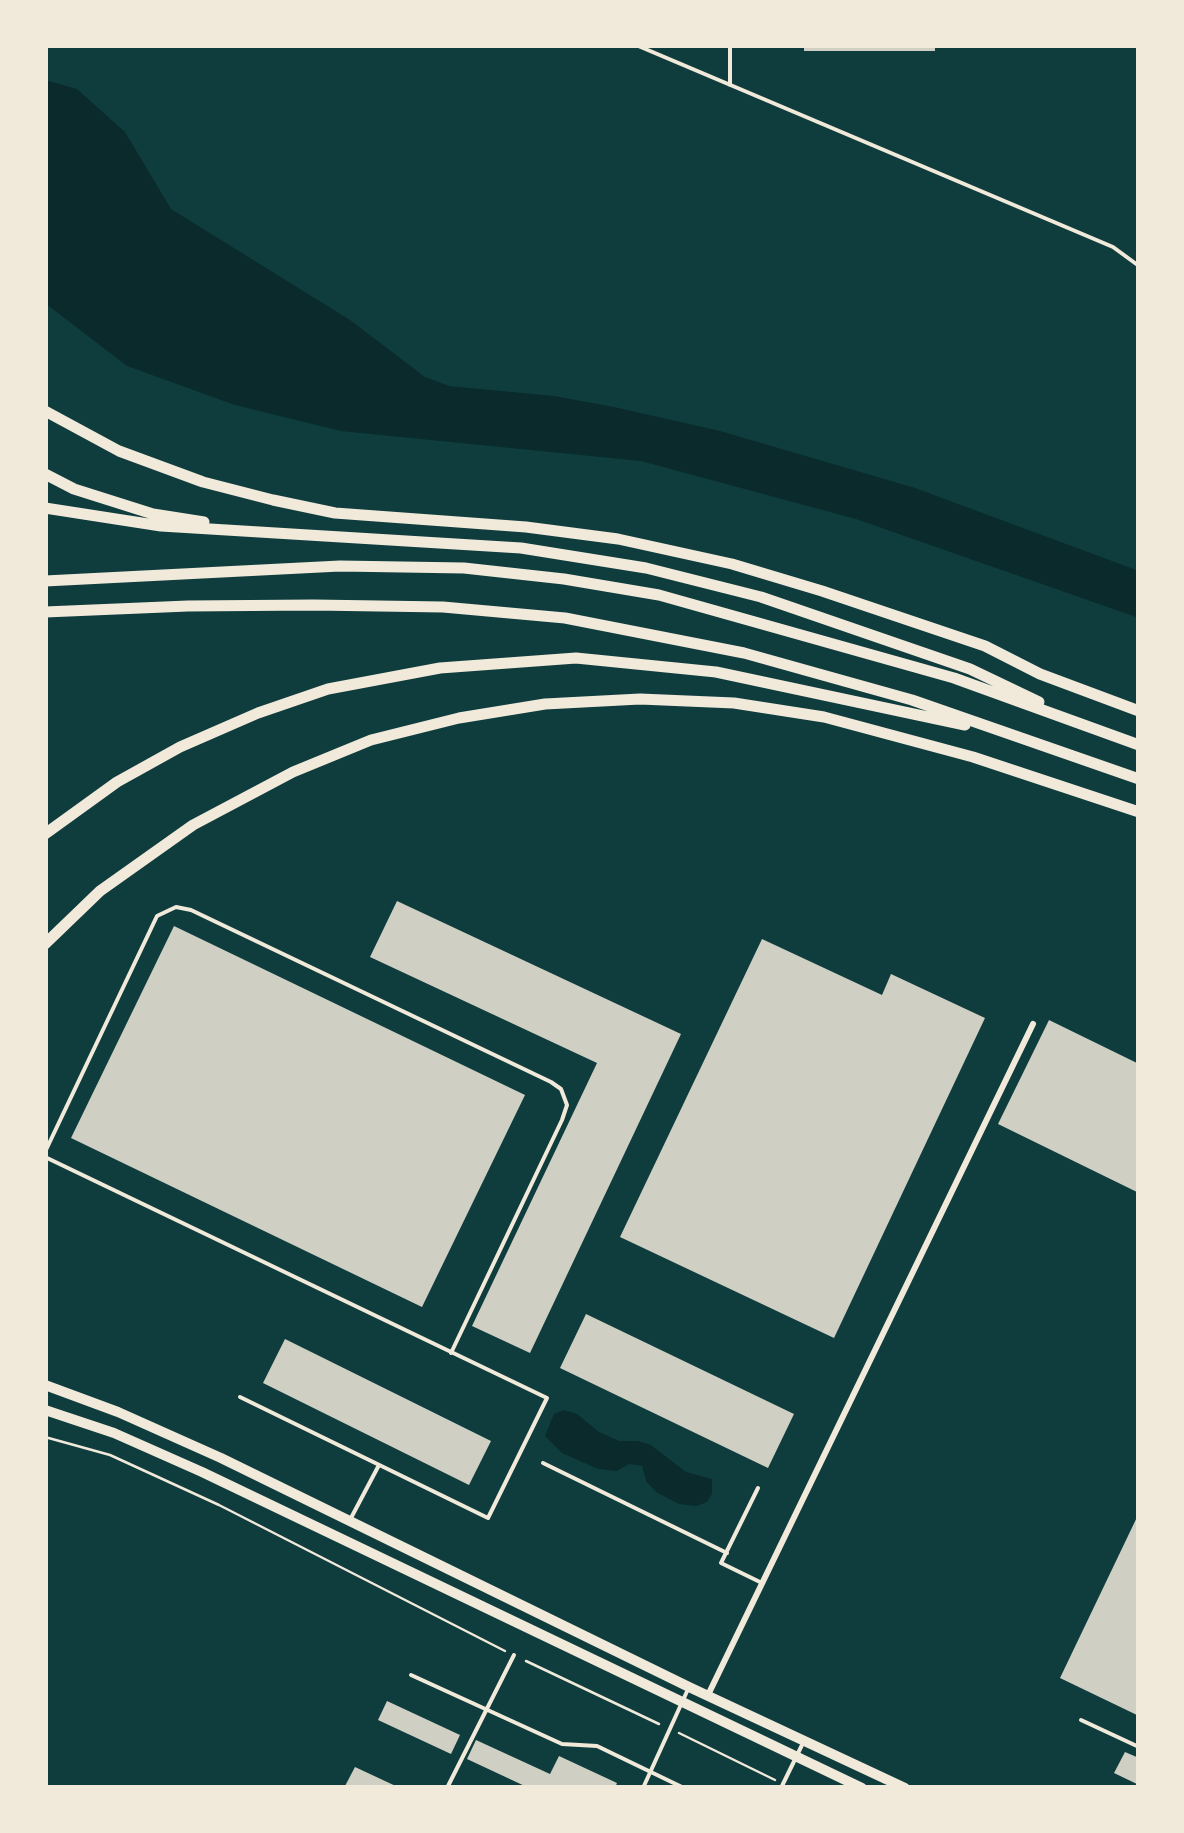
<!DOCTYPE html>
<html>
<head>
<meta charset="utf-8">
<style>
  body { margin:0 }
  #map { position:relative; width:1184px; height:1833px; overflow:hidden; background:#0f3d3e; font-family:"Asap Condensed",sans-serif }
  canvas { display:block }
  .frame { position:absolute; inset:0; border:48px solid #f1e9da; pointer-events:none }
</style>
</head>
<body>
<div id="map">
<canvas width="1184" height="1833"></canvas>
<div class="frame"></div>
</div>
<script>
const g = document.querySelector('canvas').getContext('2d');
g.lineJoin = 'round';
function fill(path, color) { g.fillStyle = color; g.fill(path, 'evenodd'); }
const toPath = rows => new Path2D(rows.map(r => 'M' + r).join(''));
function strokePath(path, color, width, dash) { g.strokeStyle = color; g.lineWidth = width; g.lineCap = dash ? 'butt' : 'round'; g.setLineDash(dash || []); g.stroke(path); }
fill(toPath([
  [45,80,77,89,125,132,171,209,350,320,425,377,449,386,554,396,614,407,720,431,915,488,1139,571,1139,618,856,519,641,461,341,431,235,405,127,366,45,303],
  [564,1410,577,1414,599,1432,619,1441,638,1441,651,1445,686,1472,712,1479,712,1494,707,1502,697,1506,679,1504,656,1492,646,1481,642,1466,629,1464,617,1471,598,1469,562,1453,545,1436,554,1414]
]), '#0a2a2b');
fill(toPath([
  [804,45,935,45,935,51,804,51],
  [397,901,681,1034,530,1353,472,1326,597,1063,370,957],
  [174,926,525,1095,422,1307,71,1138],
  [762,939,882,995,891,974,985,1018,834,1338,620,1237],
  [1049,1020,1139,1064,1139,1193,998,1124],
  [586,1314,794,1414,768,1468,560,1368],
  [285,1339,491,1441,469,1485,263,1383],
  [1139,1513,1139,1716,1060,1678],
  [387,1701,460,1735,451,1754,378,1720],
  [476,1740,550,1774,559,1756,617,1783,615,1788,529,1788,467,1759],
  [1125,1752,1139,1758,1139,1785,1114,1773],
  [355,1767,400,1788,345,1786]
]), '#cfcfc3');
strokePath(toPath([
  [45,1437,110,1455,219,1505,505,1651],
  [526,1661,659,1724],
  [679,1733,775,1780]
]), '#f1e9da', 2.5);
strokePath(toPath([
  [636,45,1113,247,1139,266],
  [730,45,730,85],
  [45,1152,157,916,176,907,191,910,551,1082,561,1089,567,1105,562,1120,451,1353],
  [45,1157,547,1398,488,1518,240,1397],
  [543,1463,727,1553],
  [758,1488,721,1563,762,1583],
  [351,1518,379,1465],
  [411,1675,562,1744,597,1746,684,1788],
  [1081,1720,1139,1747],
  [447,1788,514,1655],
  [643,1788,689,1687],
  [781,1788,802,1745]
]), '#f1e9da', 4);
strokePath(toPath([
  [708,1695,1033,1024]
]), '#f1e9da', 6);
strokePath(toPath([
  [45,1385,118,1412,221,1458,689,1687,905,1788],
  [45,1410,114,1433,202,1472,862,1788]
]), '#f1e9da', 10);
strokePath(toPath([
  [45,411,119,451,203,482,273,500,335,513,526,527,618,539,732,564,822,591,985,646,1040,674,1139,711],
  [45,944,100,891,193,825,293,772,371,740,459,718,545,704,640,699,734,703,824,717,973,757,1139,812]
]), '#f1e9da', 11);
strokePath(toPath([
  [45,474,74,489,153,514,204,522],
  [45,508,161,526,521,548,646,568,761,597,970,669,1039,702],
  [45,581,340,566,464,568,564,579,659,595,954,678,1139,745],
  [45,612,188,606,314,605,443,607,565,618,744,653,912,700,1139,779],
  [45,834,117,782,180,747,258,713,328,689,440,668,576,658,716,672,965,725]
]), '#f1e9da', 11);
</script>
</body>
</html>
